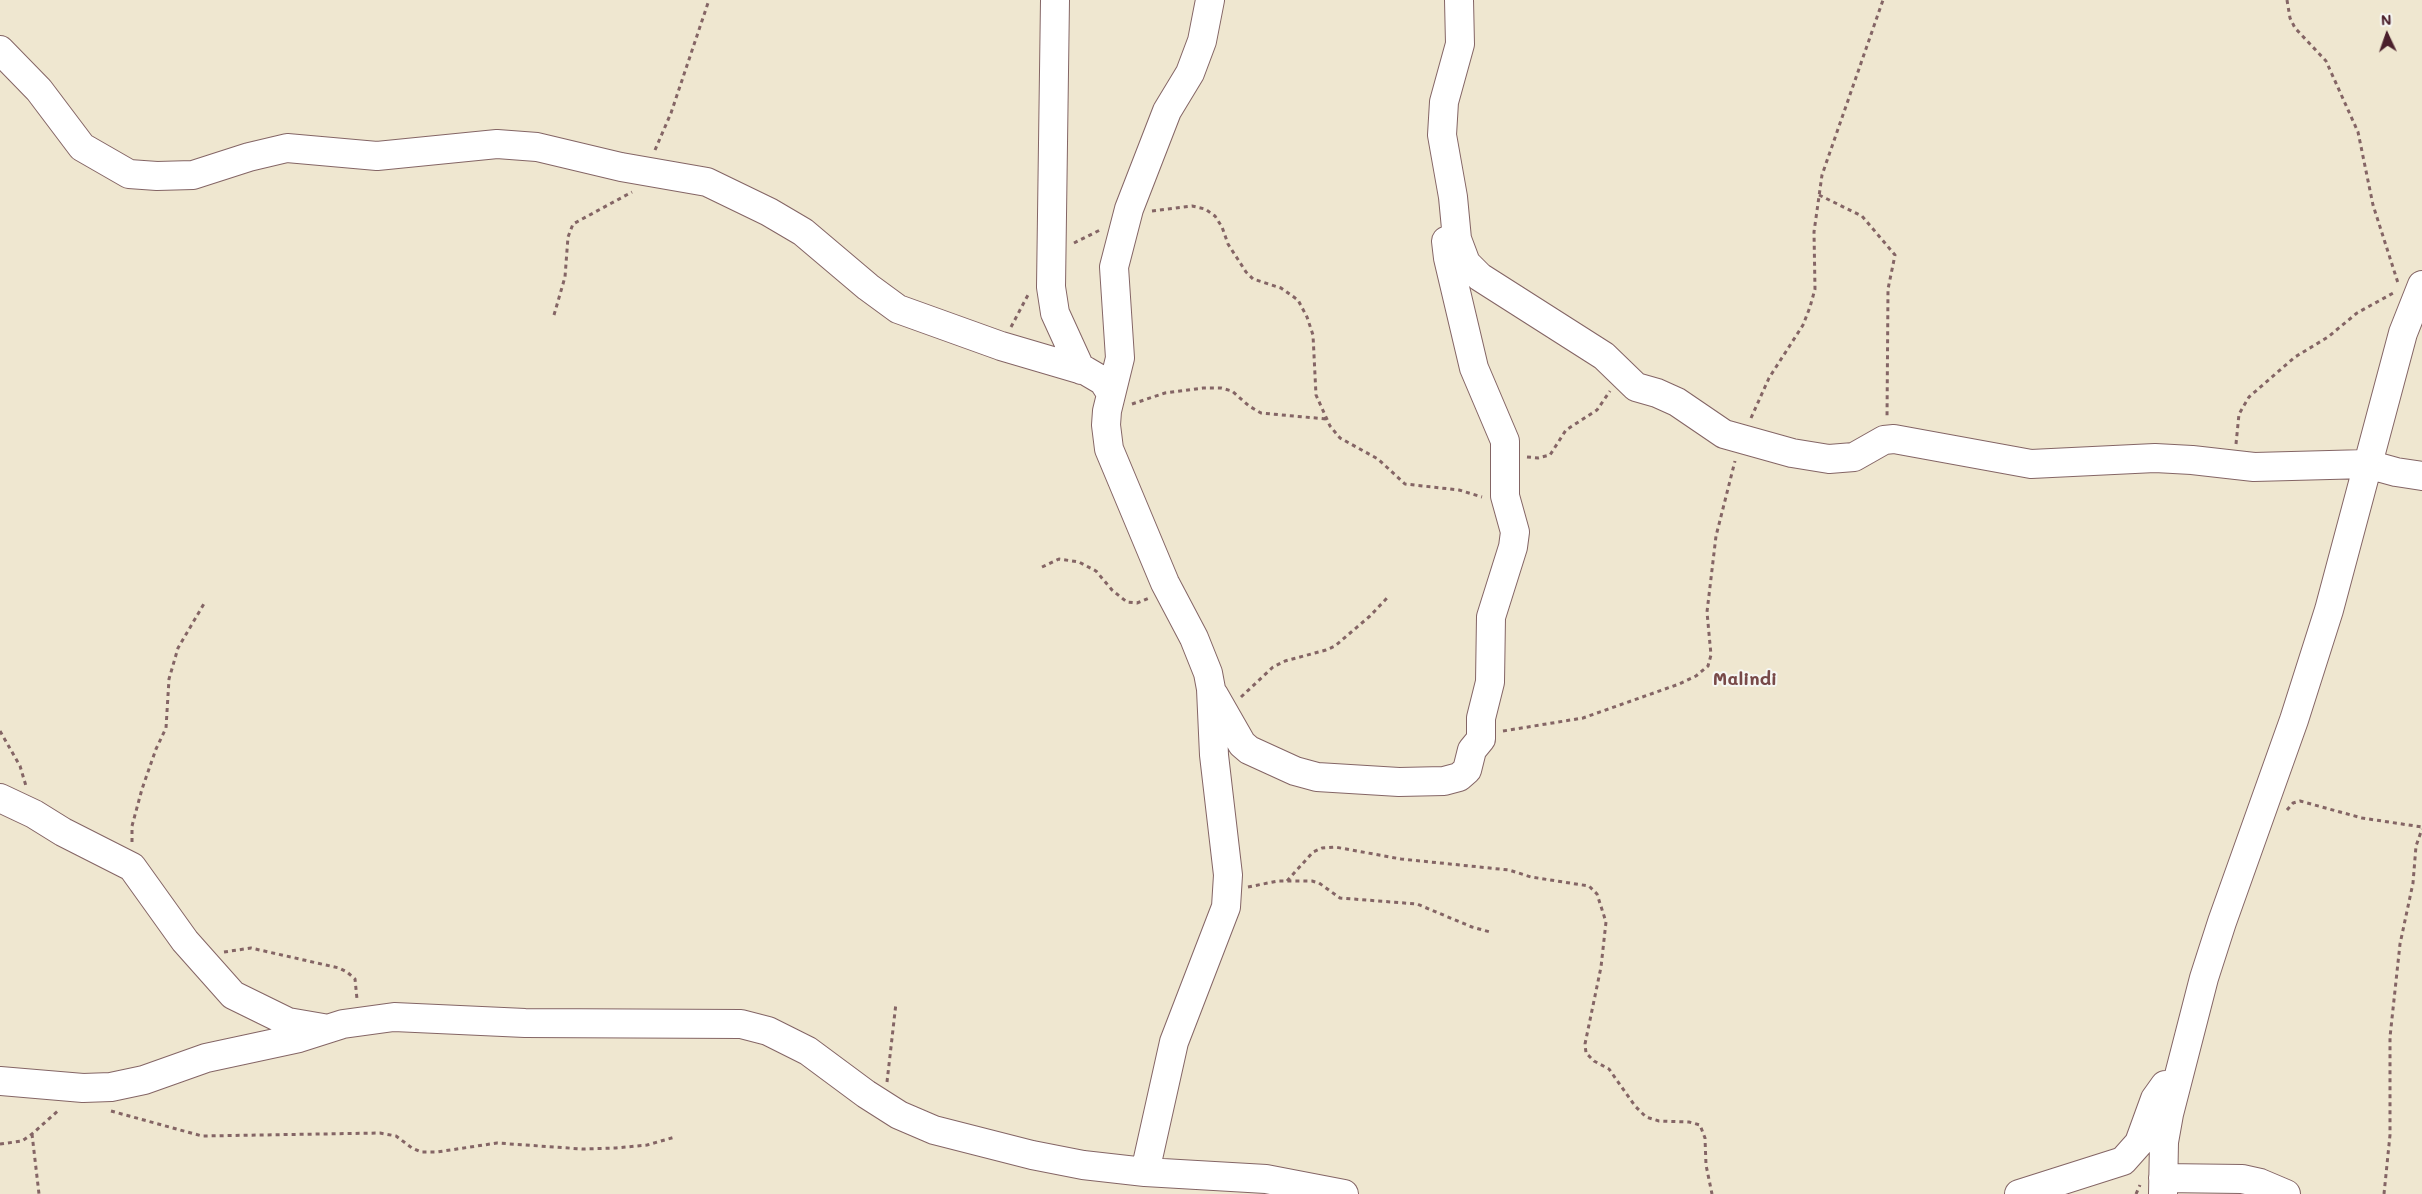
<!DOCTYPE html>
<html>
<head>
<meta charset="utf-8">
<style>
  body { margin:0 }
  #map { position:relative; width:2422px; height:1194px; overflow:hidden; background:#efe7d0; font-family:Mali,sans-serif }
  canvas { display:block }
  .north { position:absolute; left:2362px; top:10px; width:50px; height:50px; -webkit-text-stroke:4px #f6f6f2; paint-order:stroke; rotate:357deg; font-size:14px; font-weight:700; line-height:20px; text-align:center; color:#4a1f2b }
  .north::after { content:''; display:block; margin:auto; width:18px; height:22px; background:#4a1f2b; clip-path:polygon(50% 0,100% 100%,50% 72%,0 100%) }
</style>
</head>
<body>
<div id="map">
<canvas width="2422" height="1194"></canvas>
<div class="north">N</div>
</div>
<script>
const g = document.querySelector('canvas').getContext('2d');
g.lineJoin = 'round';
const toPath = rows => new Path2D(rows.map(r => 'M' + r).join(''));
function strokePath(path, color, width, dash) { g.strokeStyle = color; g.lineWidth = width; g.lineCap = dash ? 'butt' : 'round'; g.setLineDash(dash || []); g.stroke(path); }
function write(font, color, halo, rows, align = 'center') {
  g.font = font + ' Mali,sans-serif'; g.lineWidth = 4; g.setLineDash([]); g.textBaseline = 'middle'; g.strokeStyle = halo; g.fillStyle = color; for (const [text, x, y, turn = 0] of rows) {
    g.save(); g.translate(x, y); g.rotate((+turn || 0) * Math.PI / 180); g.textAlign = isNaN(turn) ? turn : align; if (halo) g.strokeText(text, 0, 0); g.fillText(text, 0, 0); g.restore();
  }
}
const minor = toPath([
  [1055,0,1051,287,1055,313,1081,370],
  [1459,0,1460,44,1444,102,1442,135,1453,197,1457,239,1466,263,1480,277,1604,356,1636,387,1657,393,1677,402,1724,434,1792,453,1829,459,1854,457,1884,440,1894,439,2031,464,2155,458,2192,460,2254,467,2367,464,2396,472,2422,476],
  [0,50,39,90,82,147,129,174,157,176,193,175,249,157,287,148,377,156,497,144,537,147,621,167,707,182,769,212,803,232,868,287,898,309,1001,346,1086,371,1103,381,1110,392],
  [1214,695,1242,744,1249,750,1295,771,1317,777,1399,782,1444,781,1459,777,1467,770,1472,750,1481,739,1481,718,1490,682,1491,617,1513,547,1515,532,1505,496,1505,441,1474,368,1448,258,1446,241],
  [0,798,34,814,63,832,132,867,185,941,233,995,288,1022,323,1028],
  [0,1081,83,1088,111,1087,144,1080,206,1058,299,1038,343,1024,394,1017,525,1023,741,1024,768,1031,808,1051,866,1094,899,1115,934,1130,1032,1155,1083,1165,1145,1172,1266,1179,1344,1194],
  [1145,1172,1174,1042,1226,907,1228,875,1214,755,1211,689,1208,673,1194,638,1165,583,1109,449,1106,425,1107,411,1120,358,1114,267,1129,209,1167,111,1190,73,1202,41,1210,0],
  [2163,1178,2242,1179,2260,1183,2286,1194],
  [2019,1194,2123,1161,2139,1143,2155,1099,2165,1085],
  [2163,1194,2164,1142,2169,1114,2204,978,2222,922,2294,720,2329,610,2403,333,2422,285]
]);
strokePath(minor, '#846565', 30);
strokePath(toPath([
  [2287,0,2290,18,2295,28,2326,61,2358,132,2373,205,2398,283],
  [655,150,671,113,709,0],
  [1819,195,1862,216,1895,255,1888,289,1887,419],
  [1152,211,1192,206,1205,209,1215,216,1222,227,1228,244,1246,272,1253,279,1281,288,1298,300,1307,317,1313,335,1316,395,1330,426,1340,438,1378,459,1405,484,1459,490,1482,497],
  [1074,243,1102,229],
  [554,315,565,277,568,237,573,224,632,192],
  [1011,327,1029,293],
  [1132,404,1165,393,1203,388,1221,388,1232,391,1249,406,1261,413,1326,419],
  [1751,418,1769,378,1803,325,1810,307,1815,289,1814,232,1822,175,1883,0],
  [2236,444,2239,414,2249,397,2295,357,2328,337,2357,313,2395,292],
  [1527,457,1538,458,1550,455,1566,430,1597,410,1610,391],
  [1042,567,1059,559,1079,562,1096,571,1112,590,1127,602,1137,603,1149,598],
  [1241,697,1273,667,1285,661,1326,650,1335,646,1370,616,1388,597],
  [0,731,20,766,26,786],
  [1503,731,1583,718,1679,684,1696,676,1708,666,1711,655,1707,612,1716,536,1735,461],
  [2287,810,2293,803,2300,801,2362,818,2422,827],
  [132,842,132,826,142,789,156,749,166,728,169,679,178,648,205,602],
  [1287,881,1313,852,1322,848,1335,847,1401,859,1509,870,1531,877,1589,886,1597,894,1606,922,1601,967,1585,1044,1586,1053,1594,1061,1609,1069,1635,1106,1646,1117,1659,1121,1689,1122,1700,1125,1705,1138,1706,1165,1712,1194],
  [1248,887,1278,881,1312,881,1319,883,1340,898,1417,904,1472,927,1490,932],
  [224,952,251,948,339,968,347,972,355,979,357,999],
  [887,1082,896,1003],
  [111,1111,202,1136,380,1133,396,1136,412,1148,421,1152,437,1152,497,1143,582,1149,616,1148,647,1145,675,1137],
  [32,1134,39,1194],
  [0,1144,22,1141,32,1134,60,1109],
  [2136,1194,2140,1185],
  [2384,1194,2390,1135,2390,1037,2400,944,2413,883,2416,846,2422,829]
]), '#846565', 3, [4, 4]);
strokePath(minor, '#fff', 28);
write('bold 18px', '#774948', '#f6f6f2', [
  ["Malindi",1745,679]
]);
</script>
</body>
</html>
